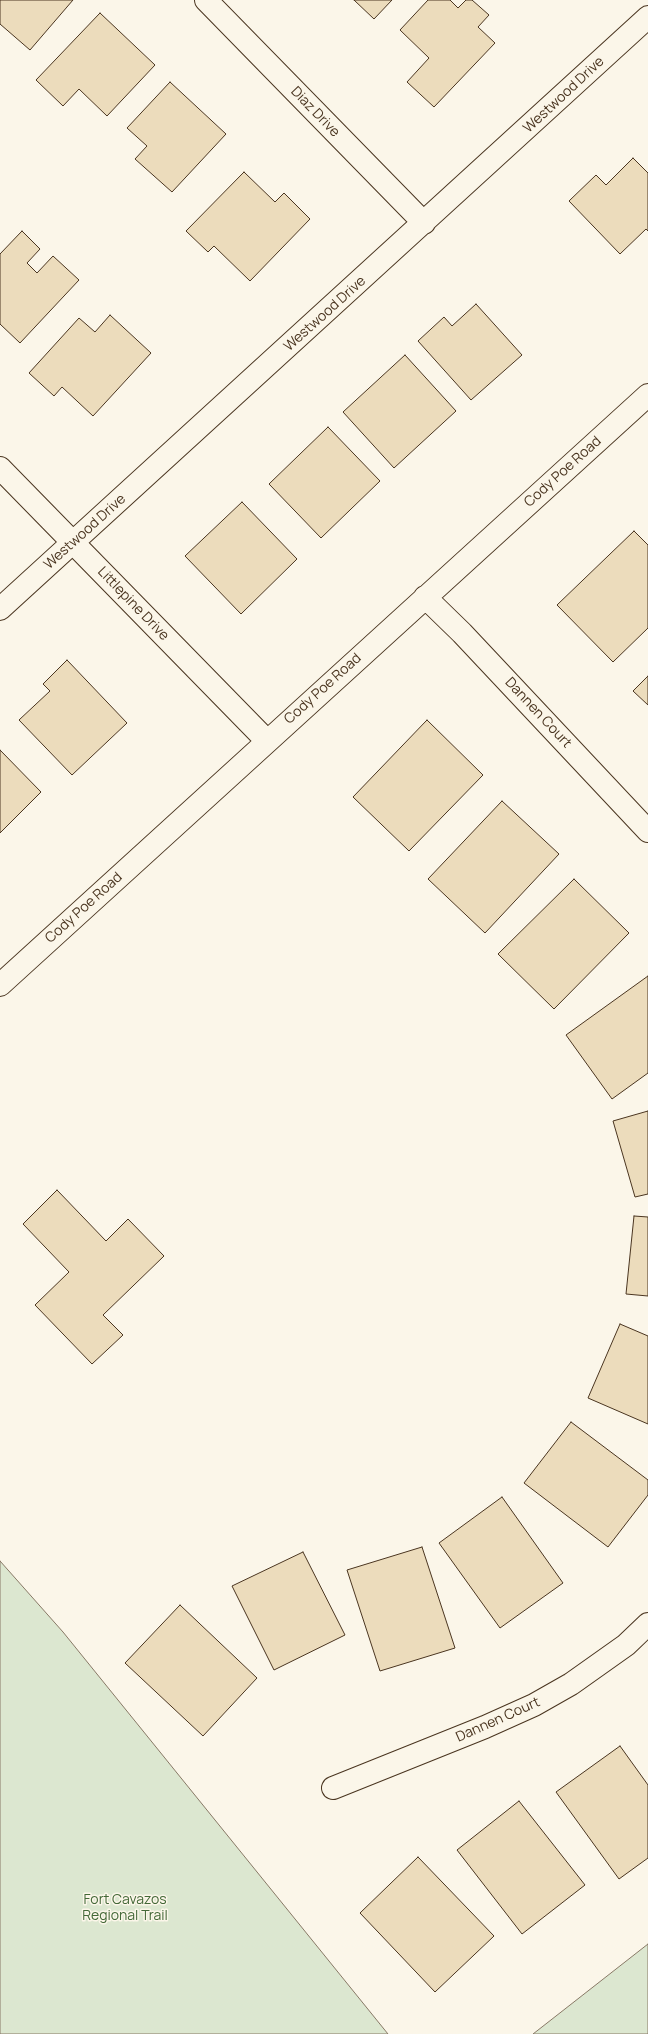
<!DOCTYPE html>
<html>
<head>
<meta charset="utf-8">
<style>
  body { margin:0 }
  canvas { display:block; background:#fbf6e9 }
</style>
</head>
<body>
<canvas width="648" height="2034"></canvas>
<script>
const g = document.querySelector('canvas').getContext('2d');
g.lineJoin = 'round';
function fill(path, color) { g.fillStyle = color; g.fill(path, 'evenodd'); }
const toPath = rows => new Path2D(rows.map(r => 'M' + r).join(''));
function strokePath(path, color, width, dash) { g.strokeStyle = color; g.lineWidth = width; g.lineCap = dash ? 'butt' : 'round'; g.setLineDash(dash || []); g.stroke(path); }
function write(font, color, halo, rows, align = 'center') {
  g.font = font + ' Manrope,sans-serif'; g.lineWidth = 3; g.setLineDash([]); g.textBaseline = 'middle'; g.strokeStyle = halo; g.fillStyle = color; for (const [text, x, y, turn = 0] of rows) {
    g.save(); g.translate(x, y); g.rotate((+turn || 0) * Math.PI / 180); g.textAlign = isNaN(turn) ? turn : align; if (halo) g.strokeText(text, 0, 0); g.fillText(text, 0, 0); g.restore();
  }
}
const green = toPath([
  [0,1561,63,1632,388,2034,0,2034,0,1561],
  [648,1944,648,2034,533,2034,648,1944]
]);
fill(green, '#dce7d0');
strokePath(green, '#887966', 1);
const building = toPath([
  [0,0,73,0,30,50,0,24,0,0],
  [354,0,392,0,374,19,354,0],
  [428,0,450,0,458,8,466,0,472,0,489,15,478,27,495,43,434,107,407,82,429,58,400,30,428,0],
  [100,13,155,65,107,116,79,89,63,106,36,80,100,13],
  [170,82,226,134,172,192,135,159,147,146,127,128,170,82],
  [633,158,648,173,648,231,646,229,620,254,569,201,596,175,606,185,633,158],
  [244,172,275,202,284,193,310,219,250,281,214,246,208,252,186,231,244,172],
  [22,231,40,249,27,263,37,273,53,256,79,280,20,343,0,324,0,254,22,231],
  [476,304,522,355,471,400,418,341,444,317,452,326,476,304],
  [110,315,151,353,93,416,62,387,54,396,29,373,79,318,95,332,110,315],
  [405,355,456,411,394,468,343,412,405,355],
  [328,427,380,481,321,538,269,484,328,427],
  [242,502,297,559,241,614,185,556,242,502],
  [634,531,648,545,648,628,613,662,557,605,634,531],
  [67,660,127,723,72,775,19,720,50,691,43,684,67,660],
  [648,676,648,705,633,691,648,676],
  [427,720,483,775,409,851,353,797,427,720],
  [0,750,41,792,0,833,0,750],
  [502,801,559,854,485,933,428,879,502,801],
  [574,879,629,933,554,1009,498,954,574,879],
  [648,976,648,1073,612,1099,566,1035,648,976],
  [648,1111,648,1194,635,1197,613,1121,648,1111],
  [57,1190,106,1241,128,1219,164,1256,103,1315,123,1335,92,1364,35,1305,69,1272,23,1224,57,1190],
  [634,1216,648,1217,648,1296,626,1294,634,1216],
  [620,1324,648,1336,648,1424,588,1398,620,1324],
  [571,1422,648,1480,648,1495,608,1547,524,1483,571,1422],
  [502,1497,563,1583,500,1628,439,1543,502,1497],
  [422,1547,455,1648,380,1671,347,1570,422,1547],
  [303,1552,345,1635,274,1670,232,1586,303,1552],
  [180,1605,257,1678,203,1736,125,1663,180,1605],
  [620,1746,648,1785,648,1858,619,1879,556,1792,620,1746],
  [519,1801,585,1885,522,1934,457,1850,519,1801],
  [418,1857,494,1936,435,1992,360,1913,418,1857]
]);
fill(building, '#ecdcbc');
strokePath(building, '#4a3520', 1);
const street = toPath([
  [206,0,424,223],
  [0,468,267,741],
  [425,597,462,633,648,831],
  [0,609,648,17],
  [0,985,648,395],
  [333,1788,485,1727,534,1705,571,1684,626,1645,648,1624]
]);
strokePath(street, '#4a3520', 24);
strokePath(street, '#fbf6e9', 22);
write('14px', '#4a3520', '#fbf6e9', [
  ["Westwood Drive",564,95,-43],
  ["Diaz Drive",315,112,46],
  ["Westwood Drive",325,314,-42],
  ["Cody Poe Road",563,472,-42],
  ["Westwood Drive",85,532,-42],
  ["Littlepine Drive",133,604,46],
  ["Cody Poe Road",323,689,-42],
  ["Dannen Court",538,713,47],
  ["Cody Poe Road",84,908,-42],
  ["Dannen Court",498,1720,-24]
]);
write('14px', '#436837', '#fbf6e9', [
  ["Fort Cavazos",125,1900],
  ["Regional Trail",125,1916]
]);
</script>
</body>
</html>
